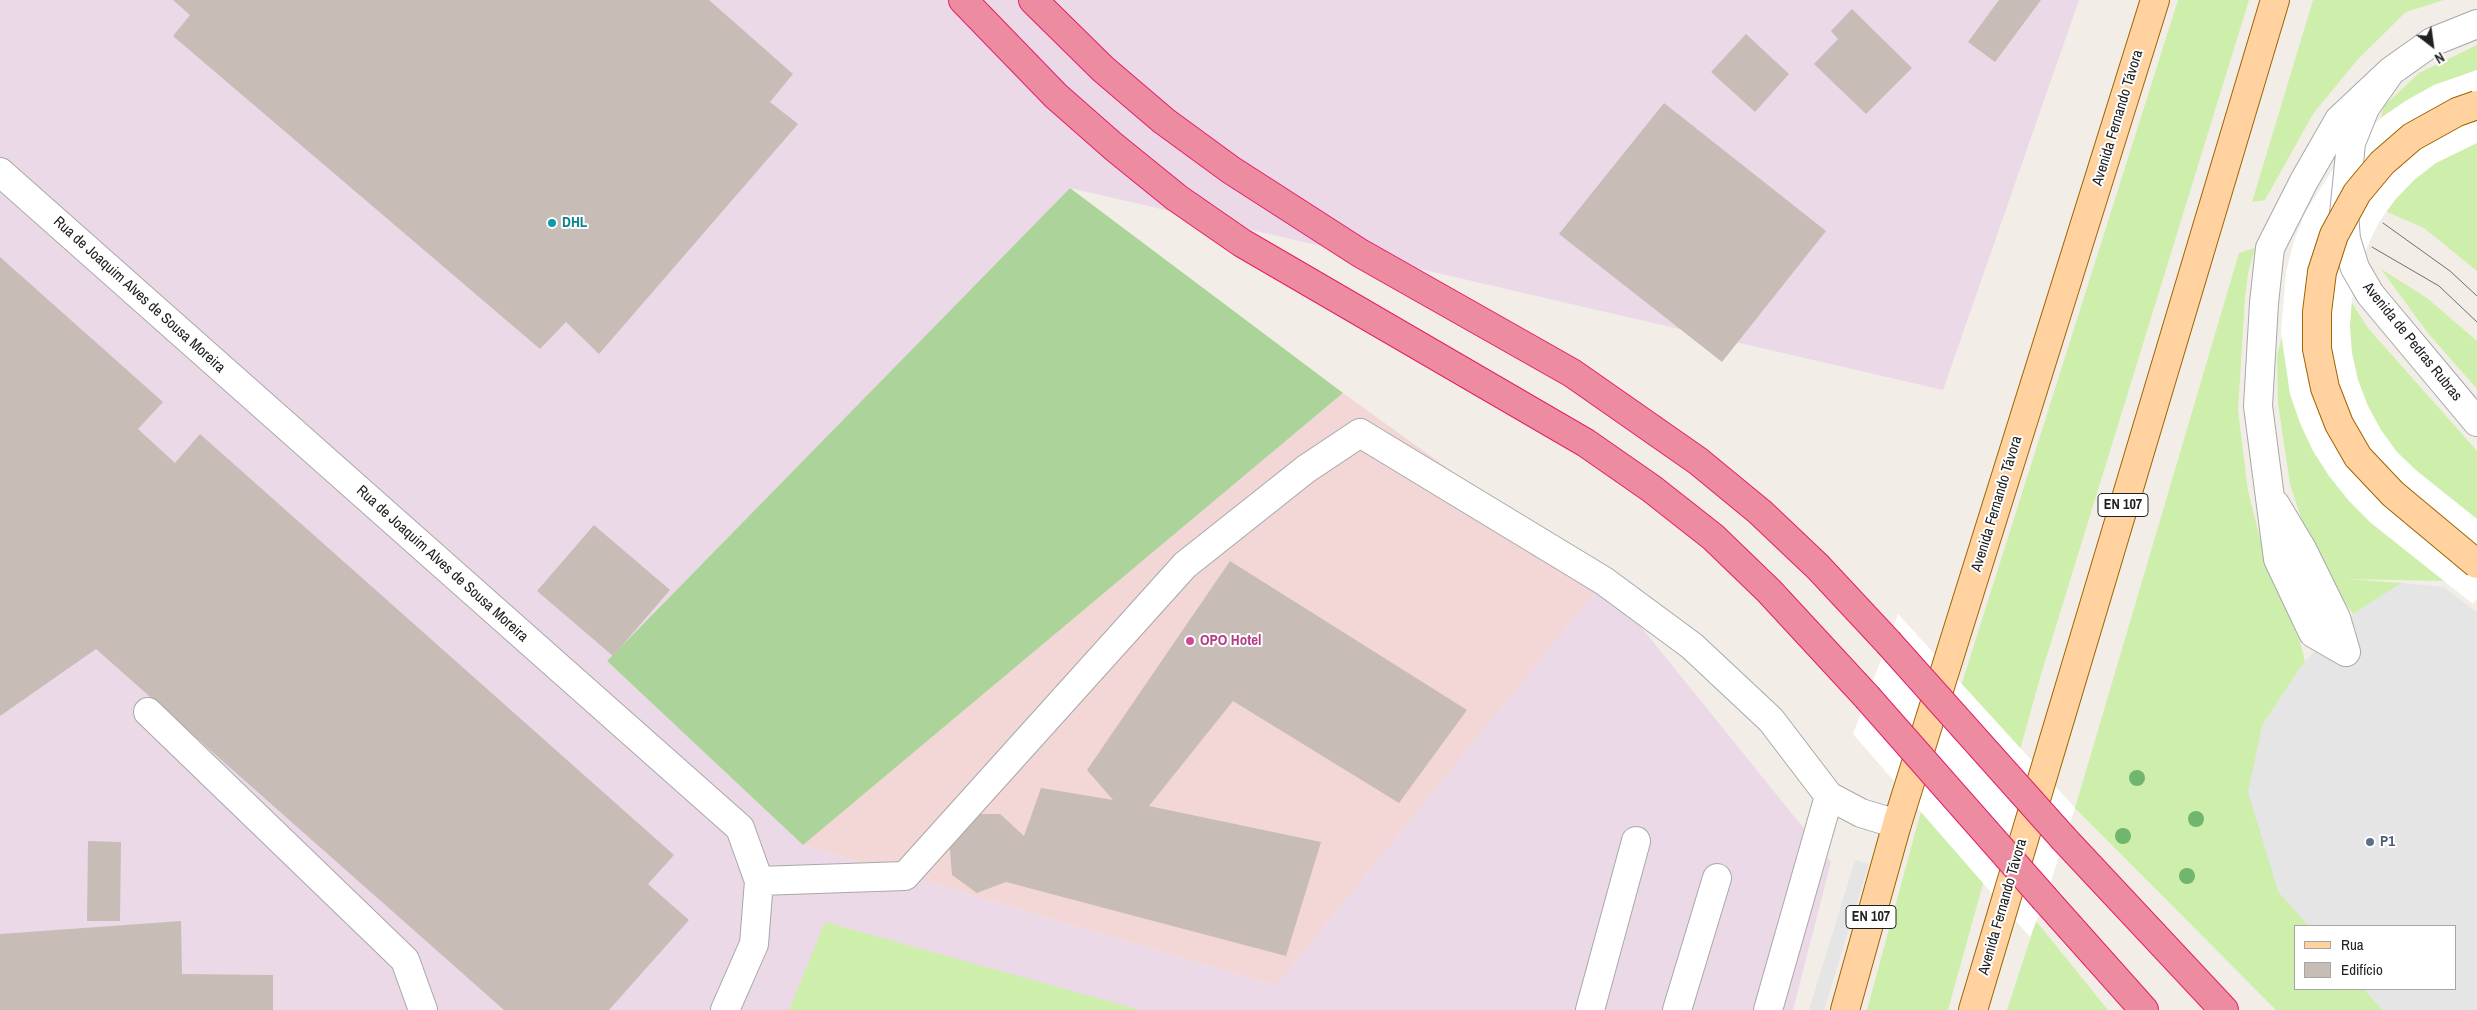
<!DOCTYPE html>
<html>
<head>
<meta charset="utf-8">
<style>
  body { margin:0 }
  #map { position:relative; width:2477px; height:1010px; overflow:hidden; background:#f2eee7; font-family:"Archivo Narrow",sans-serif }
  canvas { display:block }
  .legend { position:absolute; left:2294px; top:925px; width:162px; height:65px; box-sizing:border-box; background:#fff; border:1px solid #a6a6a6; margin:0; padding:6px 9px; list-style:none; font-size:15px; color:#212121 }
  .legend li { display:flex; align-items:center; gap:10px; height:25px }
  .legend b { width:25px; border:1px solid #a6a6a6 }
  .north { position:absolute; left:2407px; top:20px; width:50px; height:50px; -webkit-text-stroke:4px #fff; paint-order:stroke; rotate:150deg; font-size:14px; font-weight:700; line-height:20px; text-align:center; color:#212121 }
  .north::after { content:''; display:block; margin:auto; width:18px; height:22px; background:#212121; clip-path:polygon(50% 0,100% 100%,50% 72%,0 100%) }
</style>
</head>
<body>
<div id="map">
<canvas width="2477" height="1010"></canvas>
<ul class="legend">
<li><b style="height:6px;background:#ffd29f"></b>Rua</li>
<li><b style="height:14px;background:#c7bdb6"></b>Edifício</li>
</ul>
<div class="north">N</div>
</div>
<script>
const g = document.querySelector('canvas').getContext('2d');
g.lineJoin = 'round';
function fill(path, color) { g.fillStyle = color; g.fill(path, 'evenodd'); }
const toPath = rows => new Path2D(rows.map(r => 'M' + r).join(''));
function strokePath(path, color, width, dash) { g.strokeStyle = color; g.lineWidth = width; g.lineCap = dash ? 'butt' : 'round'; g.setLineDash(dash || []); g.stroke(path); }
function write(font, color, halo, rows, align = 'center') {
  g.font = font + ' "Archivo Narrow",sans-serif'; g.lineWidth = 4; g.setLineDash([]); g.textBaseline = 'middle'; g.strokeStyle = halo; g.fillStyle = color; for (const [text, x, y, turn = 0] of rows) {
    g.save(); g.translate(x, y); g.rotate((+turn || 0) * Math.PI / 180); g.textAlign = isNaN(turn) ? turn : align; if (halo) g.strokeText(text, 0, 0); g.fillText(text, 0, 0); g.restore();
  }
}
fill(toPath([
  [1343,393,1604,581,1276,986,803,845]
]), '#f3d6d6');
fill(toPath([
  [0,0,2079,0,1943,390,1070,188,607,661,803,845,1276,986,1604,581,1831,862,1793,1010,0,1010]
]), '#ebd9e8');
fill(toPath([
  [2178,0,2249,0,2040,678,1948,1010,1867,1010,1918,822],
  [2313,0,2444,0,2406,12,2358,59,2313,114,2265,200,2252,202],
  [2477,45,2477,271,2424,228,2373,206,2368,161,2384,106,2419,73],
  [2316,211,2341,286,2368,328,2477,451,2477,590,2447,581,2346,579,2402,583,2353,614,2329,579,2302,521,2290,484,2278,403,2277,355],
  [2255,248,2248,273,2245,298,2238,410,2248,491,2267,566,2300,642,2305,661,2262,726,2278,891,2309,926,2296,926,2296,989,2364,989,2383,1010,2276,1010,2075,808,2239,253],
  [2381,269,2427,298,2477,341,2477,389,2427,332],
  [2036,921,2108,1010,2007,1010],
  [825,922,1140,1010,789,1010]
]), '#ceeeab');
fill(toPath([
  [1070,188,1343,393,803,845,607,661]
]), '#acd399');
fill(toPath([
  [2402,583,2444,587,2477,613,2477,1010,2383,1010,2364,989,2456,989,2456,926,2309,926,2278,891,2248,792,2262,726,2305,661,2353,614],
  [1855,860,1869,864,1824,1010,1809,1010]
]), '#e5e5e5');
fill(toPath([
  [2477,70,2477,143,2436,163,2414,180,2395,200,2379,222,2367,247,2357,272,2352,299,2350,326,2352,353,2358,380,2368,406,2381,430,2397,452,2417,471,2477,519,2477,599,2473,604,2371,523,2349,501,2329,476,2313,451,2300,423,2290,394,2281,333,2286,272,2294,241,2305,213,2338,161,2382,117,2407,100,2434,85],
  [1898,614,2075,808,2045,899,2030,937,1853,734]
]), '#fff');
fill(toPath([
  [173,0,709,0,793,74,770,102,798,124,599,354,566,322,540,349,173,36,190,15],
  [1999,0,2041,0,1995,62,1968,42],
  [1852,9,1912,68,1866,114,1814,64,1838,39,1831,31],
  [1746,34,1789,74,1755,112,1711,72],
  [1664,103,1826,231,1722,362,1559,234],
  [0,257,163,402,138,429,175,463,200,434,674,855,648,884,689,920,609,1010,504,1010,96,649,0,716],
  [594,525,670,590,613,656,537,591],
  [1230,561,1467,710,1399,803,1233,701,1149,806,1321,842,1286,956,1006,882,977,893,952,875,949,838,970,814,1000,814,1024,836,1041,788,1113,800,1087,770],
  [88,841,121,842,120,921,87,921],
  [181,921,182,974,273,975,273,1010,0,1010,0,934]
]), '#c7bdb6');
const minor = toPath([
  [2477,24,2432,42,2391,71,2365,108,2351,143,2344,214,2346,239,2355,268,2370,294,2477,422],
  [0,172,740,828,759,881,754,944,725,1010],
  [2275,504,2302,549,2336,618,2346,652],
  [2346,652,2313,633,2278,559,2258,406,2264,303,2270,248,2304,181,2339,120,2391,71],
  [148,712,405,960,423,1010],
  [759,881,905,876,1185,565,1306,469,1360,433,1604,581,1692,646,1771,720,1829,796,1861,813,1897,824],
  [1590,1010,1636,841],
  [1677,1010,1717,878],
  [1768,1010,1829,796]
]);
const major = toPath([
  [1845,1010,1897,824,2155,0],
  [1973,1010,2275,0]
]);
const highway = toPath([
  [963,0,1056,96,1114,147,1177,198,1242,243,1586,443,1652,489,1713,537,1769,591,1867,697],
  [1033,0,1103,69,1164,121,1231,170,1360,253,1572,373,1698,461,1760,512,1818,567,1888,642],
  [2064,839,2224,1010],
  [2045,899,2144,1010]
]);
strokePath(minor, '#a8a8a8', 30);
strokePath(major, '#9e6500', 30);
strokePath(highway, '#e61e68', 30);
strokePath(minor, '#fff', 28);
strokePath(major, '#ffd29f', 28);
strokePath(highway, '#ed8ba0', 28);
strokePath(toPath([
  [2383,223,2450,271,2477,296],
  [2372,247,2439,286,2477,322]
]), '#6f6f6f', 1);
const majorBridge = toPath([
  [2477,105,2457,112,2412,137,2382,163,2357,193,2334,235,2322,272,2317,312,2317,349,2325,388,2339,424,2358,457,2393,494,2477,564]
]);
const highwayBridge = toPath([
  [1888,642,2064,839],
  [1867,697,2045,899]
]);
strokePath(majorBridge, '#9e6500', 30, []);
strokePath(highwayBridge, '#e61e68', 30, []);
strokePath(majorBridge, '#ffd29f', 28);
strokePath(highwayBridge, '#ed8ba0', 28);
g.fillStyle = '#70b66f';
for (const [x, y] of [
  [2137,778],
  [2196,819],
  [2123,836],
  [2187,876]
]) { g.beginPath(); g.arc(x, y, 8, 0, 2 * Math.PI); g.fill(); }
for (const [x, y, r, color] of [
  [552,223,5,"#0f9aa8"],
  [1190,641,5,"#d1479c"],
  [2370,842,5,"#5c6f8a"]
]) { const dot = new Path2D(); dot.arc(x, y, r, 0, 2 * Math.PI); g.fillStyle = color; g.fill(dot); strokePath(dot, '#fff', 2); }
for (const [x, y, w] of [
  [2123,505,50],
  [1871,917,50]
]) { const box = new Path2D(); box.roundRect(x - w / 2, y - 11.5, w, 23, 4); g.fillStyle = '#fff'; g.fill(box); strokePath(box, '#212121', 1); }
write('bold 14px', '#212121', null, [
  ["EN 107",2123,505],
  ["EN 107",1871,917]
]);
write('15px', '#212121', '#fff', [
  ["Avenida Fernando Távora",2118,118,-73],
  ["Rua de Joaquim Alves de Sousa Moreira",139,295,42],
  ["Avenida de Pedras Rubras",2412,342,51],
  ["Avenida Fernando Távora",1997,504,-73],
  ["Rua de Joaquim Alves de Sousa Moreira",442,564,42],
  ["Avenida Fernando Távora",2003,907,-74]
]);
write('bold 15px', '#0d838f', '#fff', [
  ["DHL",562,223]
], 'left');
write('bold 15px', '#b23c85', '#fff', [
  ["OPO Hotel",1200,641]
], 'left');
write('bold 15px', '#4e5e75', '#fff', [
  ["P1",2380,842]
], 'left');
</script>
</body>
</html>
